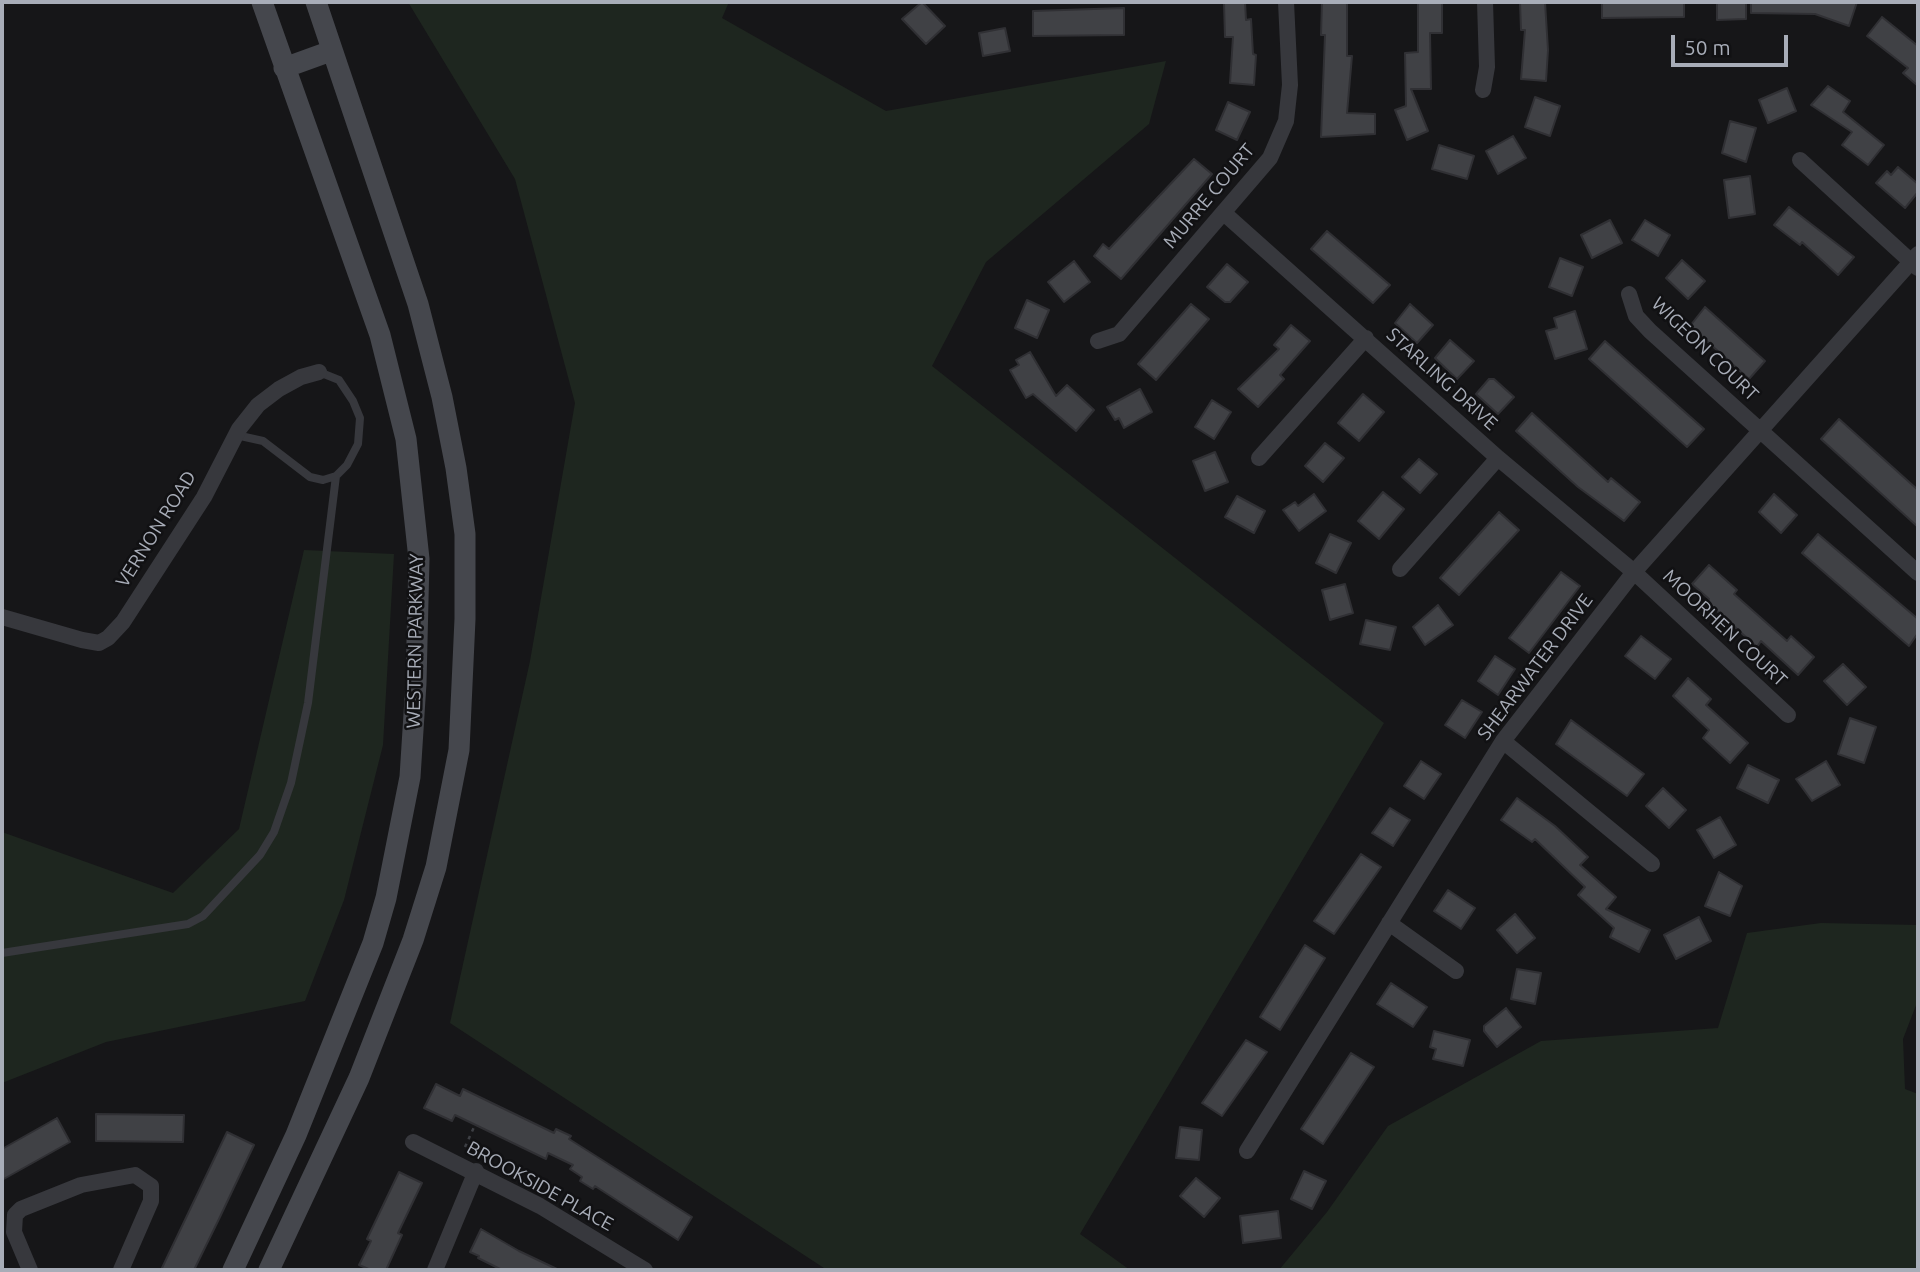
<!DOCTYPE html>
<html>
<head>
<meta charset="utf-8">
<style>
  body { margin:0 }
  #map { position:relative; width:1920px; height:1272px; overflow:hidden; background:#161618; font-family:Ubuntu,sans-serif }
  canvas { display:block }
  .frame { position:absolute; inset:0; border:4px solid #a8adb8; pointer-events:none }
  .scale { position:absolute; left:1671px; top:35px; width:117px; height:32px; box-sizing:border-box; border:4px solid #a8adb8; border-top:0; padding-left:9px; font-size:21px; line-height:24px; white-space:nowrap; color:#a8adb8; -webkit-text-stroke:5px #111113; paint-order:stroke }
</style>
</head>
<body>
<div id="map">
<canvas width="1920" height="1272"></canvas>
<div class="frame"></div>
<div class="scale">50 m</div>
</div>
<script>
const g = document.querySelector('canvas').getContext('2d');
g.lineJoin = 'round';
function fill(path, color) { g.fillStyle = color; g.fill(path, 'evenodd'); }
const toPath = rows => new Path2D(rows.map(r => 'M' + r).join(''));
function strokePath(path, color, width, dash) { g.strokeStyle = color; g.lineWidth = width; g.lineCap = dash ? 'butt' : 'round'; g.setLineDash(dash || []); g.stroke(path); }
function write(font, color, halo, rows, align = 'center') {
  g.font = font + ' Ubuntu,sans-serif'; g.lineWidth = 5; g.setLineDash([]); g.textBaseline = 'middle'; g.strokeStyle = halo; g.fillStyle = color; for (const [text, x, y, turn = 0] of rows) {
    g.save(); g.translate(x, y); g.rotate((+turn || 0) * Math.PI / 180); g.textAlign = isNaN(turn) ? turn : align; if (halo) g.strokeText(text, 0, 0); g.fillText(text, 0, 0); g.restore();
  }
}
fill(toPath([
  [408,2,729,2,722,18,886,111,1166,61,1149,124,986,262,932,366,1384,723,1080,1234,1130,1270,827,1270,450,1023,530,661,575,403,515,179],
  [304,550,394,554,383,745,344,900,305,1001,106,1042,2,1083,2,832,173,893,239,829],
  [1821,923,1918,925,1918,1000,1903,1039,1905,1089,1918,1094,1918,1270,1680,1268,1675,1270,1279,1270,1327,1212,1388,1126,1541,1041,1718,1028,1747,933]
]), '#1e261f');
const building = toPath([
  [922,2,945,26,926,44,902,19,922,2],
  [1245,2,1246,20,1251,19,1253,54,1256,55,1254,85,1230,83,1233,37,1225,37,1224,3,1245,2],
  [1322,2,1347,2,1347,56,1352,56,1347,113,1375,114,1375,134,1321,137,1325,35,1321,35,1322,2],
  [1418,2,1442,2,1442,33,1430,33,1431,89,1411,89,1428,131,1407,140,1395,110,1406,106,1405,53,1418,52,1418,2],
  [1520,2,1545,2,1548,50,1546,81,1521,79,1525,30,1521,30,1520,2],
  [1602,2,1684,2,1684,17,1602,18,1602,2],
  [1717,2,1746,2,1746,19,1717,20,1717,2],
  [1751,2,1857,2,1849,26,1815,14,1751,13,1751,2],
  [1124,8,1124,35,1033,36,1033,11,1124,8],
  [1882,17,1918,46,1918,86,1903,73,1908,68,1867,36,1882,17],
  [1005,28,1010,51,983,56,979,33,1005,28],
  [1828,86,1850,101,1843,112,1884,145,1868,165,1842,145,1852,132,1811,105,1828,86],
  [1787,88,1796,111,1768,123,1759,100,1787,88],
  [1535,97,1560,106,1550,136,1525,127,1535,97],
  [1228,102,1250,112,1237,140,1216,130,1228,102],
  [1730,121,1756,128,1746,162,1722,153,1730,121],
  [1513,136,1526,158,1498,174,1486,151,1513,136],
  [1439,145,1474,156,1467,179,1432,169,1439,145],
  [1194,159,1212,174,1121,279,1094,256,1103,244,1109,249,1194,159],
  [1898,167,1918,184,1918,192,1905,208,1876,183,1887,171,1891,175,1898,167],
  [1750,176,1755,214,1729,218,1724,180,1750,176],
  [1789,207,1854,257,1838,275,1802,242,1800,245,1774,225,1789,207],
  [1610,220,1622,243,1592,258,1581,235,1610,220],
  [1645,220,1670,235,1658,256,1632,240,1645,220],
  [1327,231,1390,285,1373,303,1311,249,1327,231],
  [1560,258,1583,267,1572,296,1549,287,1560,258],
  [1682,260,1705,281,1688,299,1666,278,1682,260],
  [1074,261,1090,282,1064,302,1048,282,1074,261],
  [1227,264,1248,282,1230,302,1225,302,1207,287,1227,264],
  [1027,300,1049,310,1037,338,1015,328,1027,300],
  [1191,304,1209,319,1156,380,1138,364,1191,304],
  [1410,304,1433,325,1417,343,1395,323,1410,304],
  [1705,307,1765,361,1749,379,1690,326,1705,307],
  [1575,311,1587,349,1555,359,1546,331,1557,328,1554,318,1575,311],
  [1291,325,1310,341,1280,375,1284,379,1258,407,1238,389,1279,349,1274,345,1291,325],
  [1450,340,1474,361,1457,379,1435,358,1450,340],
  [1605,341,1704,429,1687,447,1589,359,1605,341],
  [1030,352,1056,396,1067,385,1094,410,1076,431,1033,394,1026,398,1010,370,1019,365,1016,360,1030,352],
  [1489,379,1494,379,1514,397,1498,414,1476,394,1489,379],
  [1140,389,1152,412,1124,428,1119,418,1115,420,1107,407,1140,389],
  [1363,394,1384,412,1359,441,1338,423,1363,394],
  [1212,400,1231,412,1214,439,1195,427,1212,400],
  [1532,413,1608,482,1611,478,1640,502,1624,521,1578,487,1516,431,1532,413],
  [1839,419,1918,490,1918,527,1821,439,1839,419],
  [1325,443,1344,458,1323,482,1305,466,1325,443],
  [1215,452,1228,482,1205,491,1193,461,1215,452],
  [1419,459,1437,474,1420,493,1402,477,1419,459],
  [1383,492,1404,509,1379,539,1358,521,1383,492],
  [1314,494,1326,511,1299,531,1283,510,1295,502,1298,506,1314,494],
  [1774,494,1797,515,1781,533,1759,512,1774,494],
  [1237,496,1265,511,1254,533,1225,517,1237,496],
  [1499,512,1519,530,1459,595,1440,578,1499,512],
  [1330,534,1351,543,1336,573,1316,563,1330,534],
  [1818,534,1918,619,1918,633,1909,646,1802,553,1818,534],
  [1709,565,1737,590,1734,594,1787,641,1791,636,1814,657,1798,675,1761,641,1757,647,1707,602,1709,599,1692,584,1709,565],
  [1561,572,1580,586,1529,653,1509,638,1561,572],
  [1345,584,1353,613,1330,620,1322,590,1345,584],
  [1438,605,1453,625,1425,645,1413,627,1438,605],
  [1366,620,1396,627,1390,650,1360,644,1366,620],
  [1641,636,1671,659,1655,679,1625,656,1641,636],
  [1495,656,1515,669,1498,695,1478,681,1495,656],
  [1843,664,1866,687,1847,705,1824,681,1843,664],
  [1688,678,1711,699,1706,705,1748,743,1730,763,1703,738,1709,730,1673,696,1688,678],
  [1462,700,1482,712,1465,738,1445,725,1462,700],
  [1850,718,1876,727,1864,763,1838,754,1850,718],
  [1571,720,1644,774,1627,796,1556,744,1571,720],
  [1421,761,1441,774,1424,799,1404,786,1421,761],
  [1826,761,1840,785,1812,801,1796,779,1826,761],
  [1748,765,1779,780,1768,803,1737,788,1748,765],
  [1663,788,1686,810,1669,828,1646,806,1663,788],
  [1517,798,1555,826,1588,857,1580,865,1616,897,1606,909,1650,930,1639,952,1610,937,1614,928,1578,895,1585,887,1535,839,1532,842,1501,820,1517,798],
  [1390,808,1410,820,1393,846,1372,833,1390,808],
  [1720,817,1736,845,1714,858,1697,830,1720,817],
  [1361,854,1381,867,1334,934,1314,921,1361,854],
  [1719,872,1742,886,1730,916,1705,906,1719,872],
  [1448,890,1475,908,1461,929,1434,911,1448,890],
  [1515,914,1535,938,1517,953,1497,930,1515,914],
  [1699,917,1711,941,1676,959,1664,935,1699,917],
  [1305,945,1325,958,1280,1030,1260,1017,1305,945],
  [1517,969,1541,973,1535,1004,1511,999,1517,969],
  [1391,983,1427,1007,1413,1027,1377,1004,1391,983],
  [1506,1008,1521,1027,1497,1047,1484,1031,1484,1026,1506,1008],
  [1434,1031,1470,1040,1463,1066,1433,1059,1436,1049,1430,1047,1434,1031],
  [1246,1040,1267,1052,1222,1116,1202,1103,1246,1040],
  [1351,1053,1374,1067,1323,1144,1301,1129,1351,1053],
  [436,1084,460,1096,463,1089,554,1133,556,1129,571,1136,569,1139,692,1217,678,1240,595,1186,593,1189,580,1181,582,1177,570,1169,573,1165,548,1153,546,1159,455,1115,452,1121,424,1108,436,1084],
  [96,1114,184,1115,183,1142,96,1141,96,1114],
  [57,1118,70,1142,2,1180,2,1149,57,1118],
  [1180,1127,1202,1130,1199,1160,1176,1158,1180,1127],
  [227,1132,254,1145,219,1219,194,1270,161,1270,227,1132],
  [1304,1171,1326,1181,1312,1209,1291,1199,1304,1171],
  [399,1172,422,1183,398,1233,402,1235,386,1270,371,1270,359,1265,371,1241,367,1239,399,1172],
  [1196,1178,1220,1198,1204,1217,1180,1196,1196,1178],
  [1278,1211,1281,1238,1243,1243,1240,1216,1278,1211],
  [481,1229,519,1251,559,1270,502,1270,478,1258,479,1256,470,1252,481,1229]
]);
fill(building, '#404145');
strokePath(building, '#303034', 2);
strokePath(toPath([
  [465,1147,475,1125]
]), '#3d3f44', 2.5, [3.5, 5]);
strokePath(toPath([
  [236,435,263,441,310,477,323,480,336,476,347,465,358,444,360,418,353,401,339,380,319,372],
  [2,953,188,924,203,916,260,855,274,832,291,783,308,703,336,476]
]), '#37383d', 8);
strokePath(toPath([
  [1483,90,1487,67,1485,2],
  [1800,160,1918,268],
  [1225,214,1498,458,1634,572,1788,715],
  [1629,294,1636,316,1650,331,1918,573],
  [1098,341,1119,334,1270,158,1286,121,1290,85,1286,2],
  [1259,458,1366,338],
  [1400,569,1498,458],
  [2,617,82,640,99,643,108,638,123,622,204,497,239,429,258,405,279,389,301,377,319,372],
  [1503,741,1652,864],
  [1389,923,1456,971],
  [413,1142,540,1206,645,1270],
  [1247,1151,1503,741,1634,572,1918,254],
  [30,1270,14,1232,15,1215,21,1209,81,1185,135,1175,151,1186,151,1201,121,1270],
  [435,1270,476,1171]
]), '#37383d', 16);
strokePath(toPath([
  [284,68,331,51],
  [233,1270,296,1135,373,943,386,898,410,777,416,683,419,559,406,439,380,335,262,2],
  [269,1270,359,1078,413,940,436,867,459,750,465,619,465,534,456,468,442,397,418,304,316,2]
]), '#45474d', 21);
write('19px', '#a8adb8', '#111113', [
  ["MURRE COURT",1209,196,-50],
  ["WIGEON COURT",1705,349,44],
  ["STARLING DRIVE",1442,379,42],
  ["VERNON ROAD",156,529,-58],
  ["MOORHEN COURT",1725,628,43],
  ["WESTERN PARKWAY",415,641,-89],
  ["SHEARWATER DRIVE",1535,667,-53],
  ["BROOKSIDE PLACE",540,1186,29]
]);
</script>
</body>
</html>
